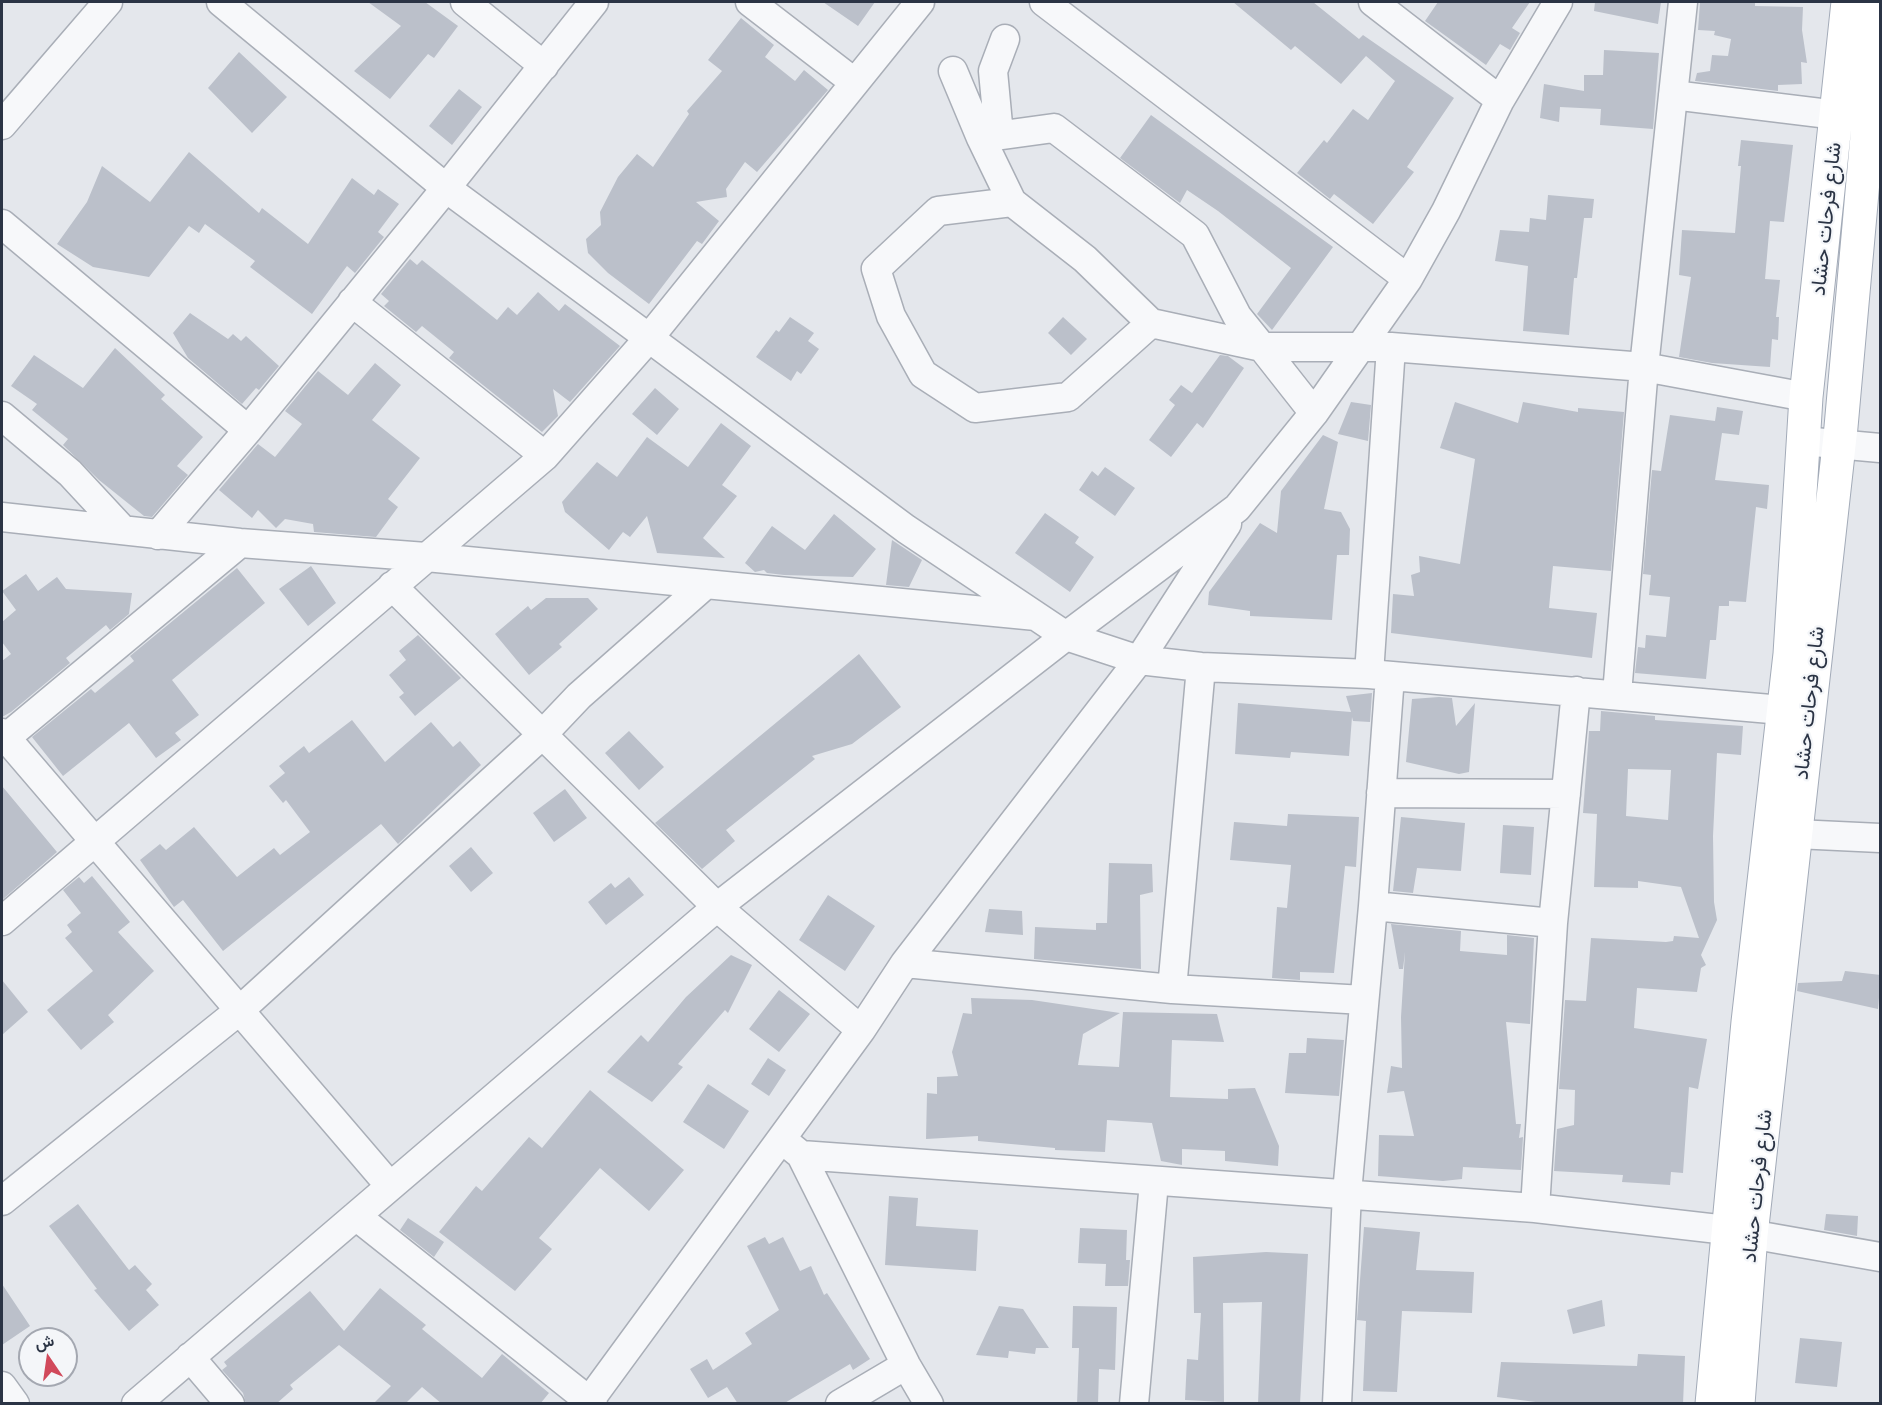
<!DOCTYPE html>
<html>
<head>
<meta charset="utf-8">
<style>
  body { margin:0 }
  #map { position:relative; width:1882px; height:1405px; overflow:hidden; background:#e4e7ec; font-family:"Golos Text",Vazirmatn,sans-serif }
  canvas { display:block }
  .frame { position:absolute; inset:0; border:3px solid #2b3445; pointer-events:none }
  .north { position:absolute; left:18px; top:1327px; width:60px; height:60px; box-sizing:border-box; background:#f4f6f9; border:2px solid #a4a8b1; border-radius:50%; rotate:347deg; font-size:16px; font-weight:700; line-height:24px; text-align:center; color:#2b3445 }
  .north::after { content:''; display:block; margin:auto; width:21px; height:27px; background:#d1495b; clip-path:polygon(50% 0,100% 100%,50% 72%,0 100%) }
</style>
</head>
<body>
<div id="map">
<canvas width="1882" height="1405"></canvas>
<div class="frame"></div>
<div class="north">ش</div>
</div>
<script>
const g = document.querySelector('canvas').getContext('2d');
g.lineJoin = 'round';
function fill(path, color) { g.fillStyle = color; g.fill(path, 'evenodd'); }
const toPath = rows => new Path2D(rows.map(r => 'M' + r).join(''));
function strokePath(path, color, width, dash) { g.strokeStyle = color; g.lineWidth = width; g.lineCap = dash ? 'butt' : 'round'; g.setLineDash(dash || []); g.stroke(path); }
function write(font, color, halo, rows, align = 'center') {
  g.font = font + ' "Golos Text",Vazirmatn,sans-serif'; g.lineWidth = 4.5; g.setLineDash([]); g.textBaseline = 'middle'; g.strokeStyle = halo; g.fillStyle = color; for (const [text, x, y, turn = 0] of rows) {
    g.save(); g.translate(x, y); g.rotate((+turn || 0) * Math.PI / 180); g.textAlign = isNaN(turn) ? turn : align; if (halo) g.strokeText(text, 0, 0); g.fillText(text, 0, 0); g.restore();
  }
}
fill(toPath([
  [368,2,425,2,458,26,434,58,428,54,390,99,354,71,401,26],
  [823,2,875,2,858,26],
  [1233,2,1313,2,1359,39,1363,35,1454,98,1407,167,1414,172,1373,224,1334,194,1330,199,1297,173,1324,140,1327,143,1353,109,1368,120,1395,81,1366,56,1341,84,1295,46,1291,50],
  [1438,2,1530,2,1512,28,1520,33,1510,50,1500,44,1486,65,1425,21],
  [1595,2,1661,2,1658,24,1594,11],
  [1700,2,1755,2,1755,6,1803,7,1802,30,1807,63,1801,62,1802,84,1778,85,1778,91,1695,81,1697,73,1710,71,1712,55,1728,56,1731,39,1714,35,1715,31,1698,30],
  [741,18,774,45,765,57,795,81,804,70,828,90,757,172,745,162,726,189,727,197,696,202,719,221,702,244,697,241,649,304,608,273,588,253,586,239,601,225,600,212,618,177,637,154,653,167,689,114,687,111,722,71,708,60],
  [1604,50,1659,53,1653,129,1600,125,1601,109,1560,107,1559,122,1540,118,1544,84,1584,91,1584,75,1603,75],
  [239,52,287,97,252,133,208,88],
  [459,89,482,107,452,145,429,126],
  [1151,115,1333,247,1272,330,1257,314,1291,268,1218,211,1187,190,1180,203,1120,158],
  [1741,140,1793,145,1784,222,1770,221,1765,279,1780,280,1776,317,1779,317,1778,340,1772,339,1770,367,1712,363,1679,357,1691,277,1679,275,1682,230,1735,233,1741,166,1738,166],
  [189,152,259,213,262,208,308,244,352,178,374,195,378,189,399,204,378,232,384,237,355,273,347,266,312,314,250,267,255,261,205,224,199,233,189,226,149,277,93,267,57,244,87,202,102,166,150,202],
  [1548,195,1594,199,1592,218,1584,218,1577,278,1574,278,1569,335,1523,331,1528,266,1495,261,1500,230,1529,232,1530,218,1546,220],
  [410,259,417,265,422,260,497,320,508,307,517,315,538,292,559,311,565,304,620,346,570,402,553,389,558,416,542,432,449,358,454,352,422,326,416,332,384,306,389,301,381,294],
  [190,313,228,339,233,334,241,341,246,336,279,366,259,390,256,388,242,404,188,358,173,333],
  [790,317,814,333,808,341,819,349,801,374,797,371,791,381,756,357,776,330,779,332],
  [1063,317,1087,339,1071,355,1048,333],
  [115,348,165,395,161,399,203,437,177,466,188,475,152,517,144,516,99,480,63,445,68,439,32,410,37,404,11,386,34,355,83,388],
  [1220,355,1228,356,1244,368,1203,428,1197,423,1171,457,1149,440,1175,405,1169,400,1181,385,1192,393],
  [375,363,401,385,372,420,420,458,388,499,398,507,376,537,314,532,313,524,285,519,276,528,258,510,252,518,219,490,258,444,275,457,302,424,285,411,318,371,348,395],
  [655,388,679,409,657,435,632,414],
  [1351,402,1371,405,1368,441,1338,434],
  [1455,402,1518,423,1523,402,1578,412,1578,408,1624,412,1611,571,1553,566,1549,608,1597,613,1592,658,1391,633,1393,594,1414,596,1411,575,1420,572,1419,556,1460,564,1475,459,1440,448],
  [1717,407,1743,411,1739,435,1722,433,1715,480,1769,485,1767,509,1756,507,1746,602,1729,601,1729,606,1719,606,1716,640,1710,640,1706,679,1635,673,1638,647,1645,648,1646,635,1666,637,1670,597,1649,595,1651,575,1643,574,1652,470,1661,471,1670,415,1715,421],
  [721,423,751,446,722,485,737,496,703,538,725,558,657,553,647,516,630,537,623,532,609,550,565,512,562,502,597,462,617,477,647,437,688,467],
  [1323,435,1338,442,1324,509,1341,512,1350,529,1349,555,1337,555,1332,620,1250,616,1250,611,1208,605,1209,592,1260,523,1277,533,1281,491],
  [1105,467,1135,488,1115,516,1079,490,1092,471,1098,476],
  [1045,513,1079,537,1075,543,1094,557,1070,592,1015,553],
  [834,514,876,549,853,577,784,575,767,573,764,570,755,572,745,563,772,526,805,550],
  [892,540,922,560,909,587,886,585],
  [311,566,336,603,308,626,279,589],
  [237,568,265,603,172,680,199,715,175,733,181,740,156,758,129,723,63,776,32,737,91,689,95,693,134,661,130,656],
  [26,574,38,591,57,577,66,589,132,593,129,614,110,630,106,625,66,658,70,663,11,712,2,717,2,661,11,654,2,642,2,622,16,610,2,591],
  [546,598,588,598,598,609,559,644,562,647,529,675,495,634,528,606,531,610],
  [418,635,461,678,415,716,399,697,404,693,389,675,406,660,399,651],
  [859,654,901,707,852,744,812,756,815,759,726,830,735,841,702,869,655,823],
  [1372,693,1370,722,1353,721,1352,717,1349,756,1291,752,1290,758,1235,754,1238,703,1351,712,1346,696],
  [1439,697,1452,698,1456,726,1475,703,1469,772,1459,774,1406,762,1412,699],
  [1601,711,1655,716,1655,720,1743,726,1741,755,1717,753,1713,836,1714,902,1717,920,1701,955,1706,965,1701,968,1697,992,1637,988,1634,1028,1707,1039,1698,1089,1689,1087,1683,1173,1671,1172,1670,1185,1622,1182,1623,1175,1554,1171,1557,1129,1574,1125,1575,1090,1559,1089,1565,1000,1586,1001,1591,938,1666,942,1673,941,1674,936,1699,938,1681,887,1638,881,1638,888,1594,887,1597,814,1583,813,1589,731,1600,731],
  [1628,769,1671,770,1668,820,1626,816],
  [352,720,385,762,431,722,453,747,460,741,481,765,398,844,381,824,223,951,183,900,174,907,140,860,160,844,166,850,194,827,237,877,274,848,280,855,310,832,286,800,283,803,269,786,285,773,279,766,304,746,309,753],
  [629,731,664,767,639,790,605,753],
  [2,786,57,852,2,900],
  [565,789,587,818,554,842,533,813],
  [1288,814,1359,817,1356,867,1345,866,1334,973,1300,972,1300,980,1272,978,1277,907,1287,908,1291,865,1230,860,1234,822,1287,826],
  [1401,817,1465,823,1461,871,1417,868,1413,893,1393,891],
  [1503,825,1534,827,1531,875,1500,873],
  [471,847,493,873,471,892,449,866],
  [1109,863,1152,864,1153,892,1140,895,1141,969,1034,959,1035,927,1096,930,1096,923,1107,923],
  [92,876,130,922,118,932,154,971,108,1015,114,1022,81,1050,47,1010,93,971,65,938,72,932,67,925,81,913,63,890,79,877,84,883],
  [629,877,644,895,606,925,588,902,611,883,615,888],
  [828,895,875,926,845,971,799,940],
  [989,909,1022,911,1023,935,985,932],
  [1391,924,1461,931,1460,951,1507,955,1507,935,1534,938,1530,1024,1506,1022,1516,1124,1521,1124,1519,1138,1523,1137,1521,1170,1463,1167,1462,1179,1443,1181,1378,1176,1379,1135,1414,1136,1404,1091,1387,1093,1391,1066,1402,1068,1401,1017,1405,952,1403,969,1399,969],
  [731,955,752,965,728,1013,725,1010,678,1064,683,1067,652,1102,607,1072,641,1035,648,1042,686,997],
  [1845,971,1881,975,1878,1009,1797,991,1798,983,1842,981],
  [2,980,28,1012,2,1035],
  [779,990,810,1014,779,1052,749,1029],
  [971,998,1032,1000,1120,1013,1083,1034,1078,1065,1119,1067,1123,1012,1217,1014,1224,1042,1172,1040,1170,1097,1228,1099,1228,1089,1255,1088,1279,1146,1278,1166,1225,1161,1225,1151,1182,1149,1182,1165,1161,1161,1152,1123,1107,1120,1105,1152,1055,1150,1055,1148,978,1141,978,1136,926,1139,927,1093,937,1094,937,1077,958,1076,952,1052,963,1013,972,1014],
  [1307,1038,1344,1040,1339,1096,1285,1093,1289,1053,1306,1053],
  [768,1058,786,1070,769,1096,751,1084],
  [708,1084,749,1111,724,1149,683,1122],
  [590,1090,684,1170,649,1211,600,1168,539,1238,552,1249,515,1291,439,1232,476,1186,482,1191,529,1137,542,1148],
  [889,1196,918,1198,916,1226,978,1230,976,1271,885,1265],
  [78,1204,129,1270,135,1265,152,1284,146,1290,159,1305,129,1331,94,1290,97,1289,49,1226],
  [1826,1214,1858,1216,1857,1236,1824,1230],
  [408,1218,444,1242,434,1257,400,1230],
  [1364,1227,1420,1232,1416,1270,1474,1272,1472,1313,1402,1311,1397,1392,1363,1391,1366,1321,1357,1320],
  [1080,1228,1127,1230,1126,1260,1130,1260,1128,1286,1105,1286,1106,1264,1078,1263],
  [765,1237,769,1244,783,1237,800,1271,811,1266,824,1295,827,1293,870,1359,853,1370,850,1364,783,1404,738,1404,727,1387,708,1398,690,1369,707,1359,713,1370,752,1344,745,1333,779,1310,747,1246],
  [1266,1252,1308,1254,1300,1404,1258,1404,1262,1302,1223,1303,1224,1402,1185,1400,1187,1359,1198,1360,1201,1313,1194,1313,1193,1257],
  [2,1284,30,1326,2,1345],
  [380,1288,426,1325,422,1329,482,1378,502,1354,549,1393,540,1404,442,1404,422,1387,405,1404,373,1404,391,1386,339,1345,290,1385,293,1389,276,1404,246,1404,243,1393,222,1370,227,1366,224,1362,310,1291,344,1331],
  [1602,1300,1605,1326,1573,1334,1567,1310],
  [999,1306,1023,1309,1049,1348,1036,1348,1035,1354,1009,1351,1008,1358,976,1355],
  [1073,1306,1117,1307,1115,1370,1099,1369,1098,1404,1077,1404,1079,1348,1072,1348],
  [1800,1338,1842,1342,1837,1387,1795,1383],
  [1638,1354,1685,1356,1683,1404,1551,1404,1497,1397,1501,1362,1637,1366]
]), '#bbc0ca');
const minor = toPath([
  [465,2,544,66],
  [750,2,854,82],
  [920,2,649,338,906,529,1066,636,1139,660,1201,667,1369,674,1805,712],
  [1044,2,1408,279],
  [1373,2,1500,100],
  [953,71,981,138],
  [1673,95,1837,115],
  [2,125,108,2],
  [999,135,993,71,1005,39],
  [1012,202,981,138,1054,128,1195,235,1237,316,1262,347,1391,347,1644,367,1806,397],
  [2,224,248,430],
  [352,302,545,456],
  [1151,323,1068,397,975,408,923,374,891,316,876,269,938,211,1012,202,1085,259,1151,323,1262,347,1314,413],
  [2,416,70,473,123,530],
  [1803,441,1880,448],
  [2,517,240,543,426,557,1036,616],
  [158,535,248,430,446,188,594,2],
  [392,586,717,907,861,1030],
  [1369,674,1391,347],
  [1617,694,1644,367,1683,2],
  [2,733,390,1186],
  [2,741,240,543],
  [1381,793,1566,794],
  [1796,834,1880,838],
  [1373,906,1553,923],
  [2,921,545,456,649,338,446,188,221,2],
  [905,963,1172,989,1364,1000],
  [1172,989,1201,667],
  [790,1146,801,1155,906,1365,929,1404],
  [801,1155,1535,1208,1727,1230,1880,1257],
  [2,1201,240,1010,541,736,579,696,706,584],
  [1535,1208,1553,923,1576,691],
  [356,1216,593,1404],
  [190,1357,230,1404],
  [2,1386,15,1404],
  [136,1404,717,907,1066,636,1237,508,1314,413,1408,279,1446,211,1500,100,1558,2],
  [587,1404,861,1030,905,963,1139,660,1227,524],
  [840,1404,906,1365],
  [1134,1404,1154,1182],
  [1337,1404,1347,1193,1373,906,1390,676]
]);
const major = toPath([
  [1712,1404,1748,1022,1790,654,1806,397,1848,2],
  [1738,1404,1751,1235,1841,427,1879,2]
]);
strokePath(minor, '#a9aeb7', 31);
strokePath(major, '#a3abb8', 35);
strokePath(minor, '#f7f8fa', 28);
strokePath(major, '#fff', 33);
write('21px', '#2b3445', '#f4f6f9', [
  ["شارع فرحات حشاد",1826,219,-84],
  ["شارع فرحات حشاد",1809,703,-84],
  ["شارع فرحات حشاد",1757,1186,-84]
]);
</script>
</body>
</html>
